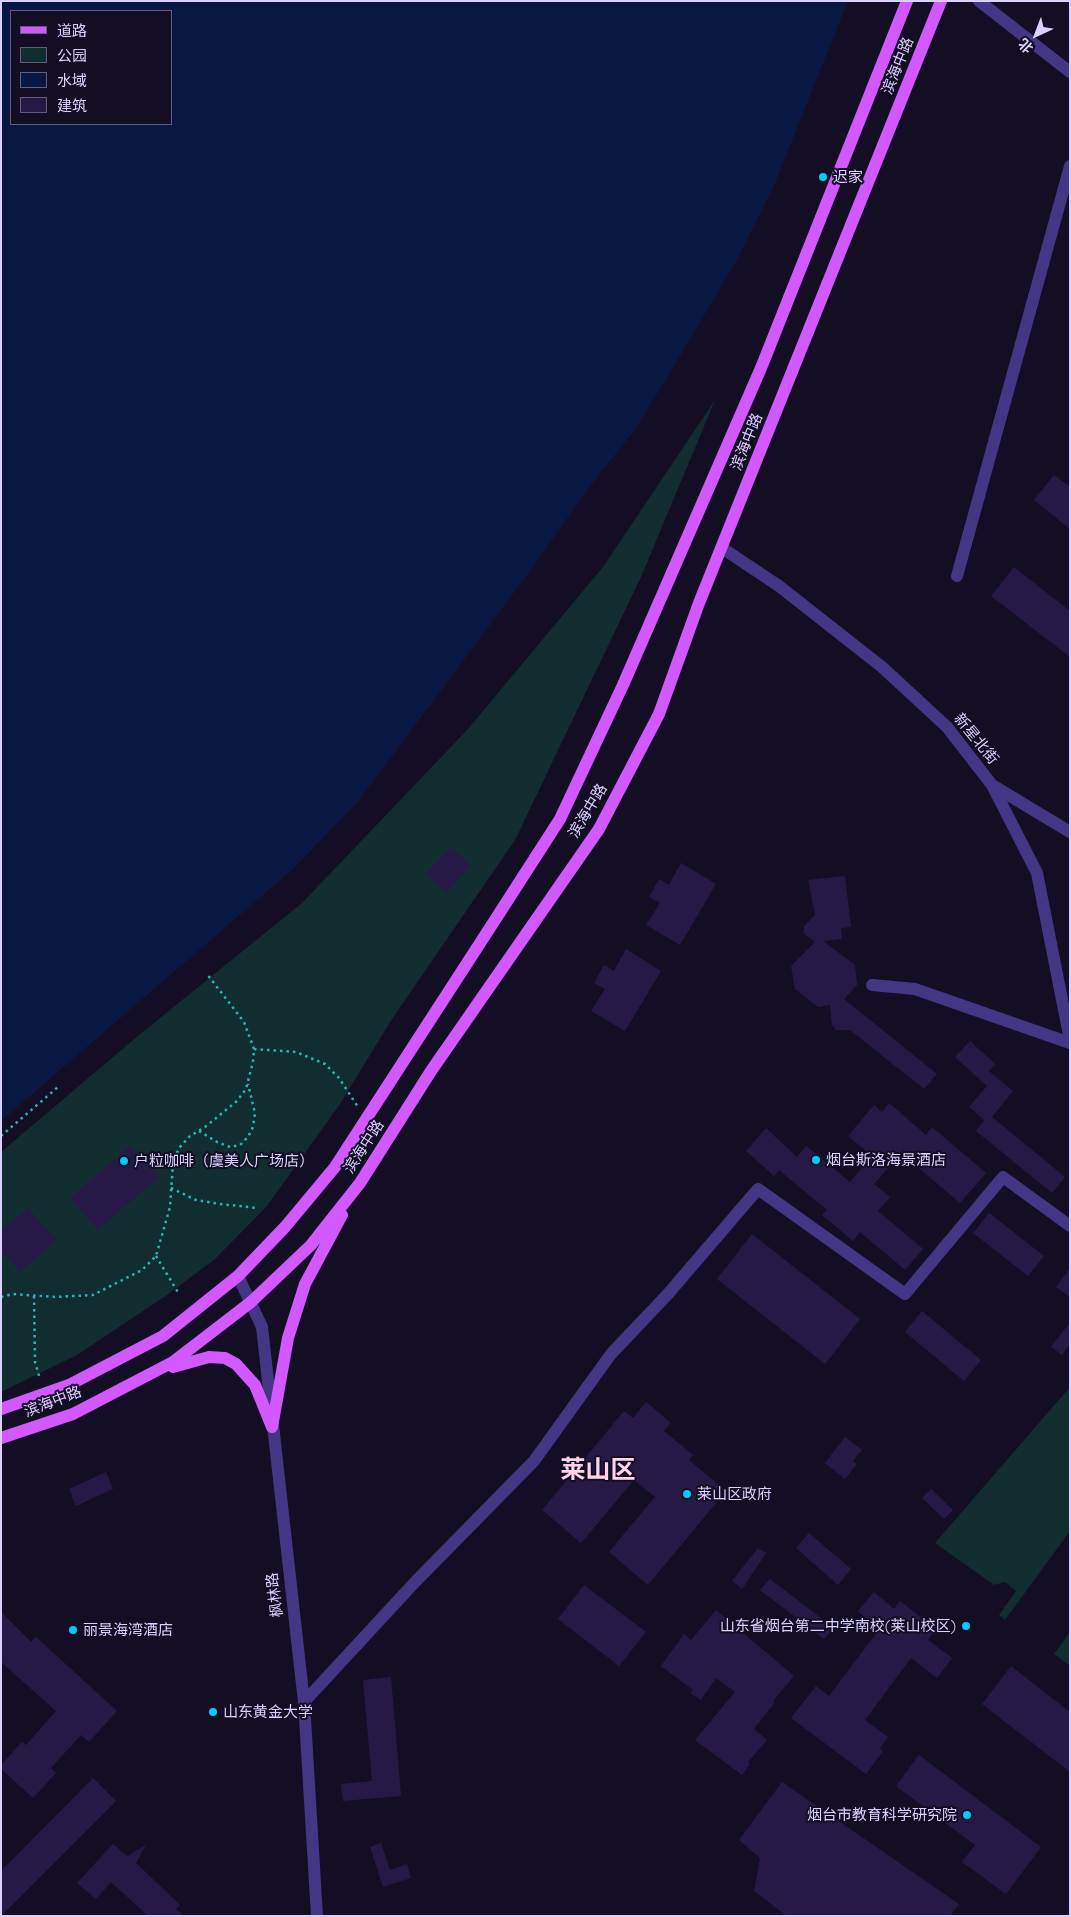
<!DOCTYPE html>
<html>
<head>
<meta charset="utf-8">
<style>
  body { margin:0 }
  #map { position:relative; width:1071px; height:1917px; overflow:hidden; background:#140e25; font-family:Quicksand,"Noto Sans SC",sans-serif }
  canvas { display:block }
  .frame { position:absolute; inset:0; border:2px solid #dbd1ff; pointer-events:none }
  .legend { position:absolute; left:10px; top:10px; width:162px; height:115px; box-sizing:border-box; background:#140e25; border:1px solid #645c7c; margin:0; padding:6px 9px; list-style:none; font-size:15px; color:#dbd1ff }
  .legend li { display:flex; align-items:center; gap:10px; height:25px }
  .legend b { width:25px; border:1px solid #645c7c }
  .north { position:absolute; left:1011px; top:10px; width:50px; height:50px; -webkit-text-stroke:4px #140e25; paint-order:stroke; rotate:223deg; font-size:14px; font-weight:700; line-height:20px; text-align:center; color:#dbd1ff }
  .north::after { content:''; display:block; margin:auto; width:18px; height:22px; background:#dbd1ff; clip-path:polygon(50% 0,100% 100%,50% 72%,0 100%) }
</style>
</head>
<body>
<div id="map">
<canvas width="1071" height="1917"></canvas>
<div class="frame"></div>
<ul class="legend">
<li><b style="height:6px;background:#d258ff"></b>道路</li>
<li><b style="height:14px;background:#112d2f"></b>公园</li>
<li><b style="height:14px;background:#081843"></b>水域</li>
<li><b style="height:14px;background:#271946"></b>建筑</li>
</ul>
<div class="north">北</div>
</div>
<script>
const g = document.querySelector('canvas').getContext('2d');
g.lineJoin = 'round';
function fill(path, color) { g.fillStyle = color; g.fill(path, 'evenodd'); }
const toPath = rows => new Path2D(rows.map(r => 'M' + r).join(''));
function strokePath(path, color, width, dash) { g.strokeStyle = color; g.lineWidth = width; g.lineCap = dash ? 'butt' : 'round'; g.setLineDash(dash || []); g.stroke(path); }
function write(font, color, halo, rows, align = 'center') {
  g.font = font + ' Quicksand,"Noto Sans SC",sans-serif'; g.lineWidth = 4; g.setLineDash([]); g.textBaseline = 'middle'; g.strokeStyle = halo; g.fillStyle = color; for (const [text, x, y, turn = 0] of rows) {
    g.save(); g.translate(x, y); g.rotate((+turn || 0) * Math.PI / 180); g.textAlign = isNaN(turn) ? turn : align; if (halo) g.strokeText(text, 0, 0); g.fillText(text, 0, 0); g.restore();
  }
}
fill(toPath([
  [715,400,641,577,515,840,392,1019,340,1104,267,1206,215,1259,167,1295,77,1355,1,1392,1,1152,139,1035,302,903,468,729,603,567],
  [1070,1387,1070,1531,1005,1620,999,1615,1016,1591,1005,1582,994,1585,935,1543],
  [1070,1632,1070,1666,1054,1654]
]), '#112d2f');
fill(toPath([
  [1,1,848,1,773,188,737,260,668,376,636,428,588,489,527,575,357,803,292,870,1,1121],
  [11,11,171,11,171,124,11,124]
]), '#081843');
fill(toPath([
  [1054,475,1070,487,1070,529,1034,500],
  [1014,567,1070,611,1070,657,991,596],
  [451,847,471,866,446,893,425,874],
  [681,863,716,884,680,945,646,925,660,903,649,897,659,879,669,885],
  [845,876,851,927,841,928,842,939,823,941,855,965,857,985,844,999,937,1074,924,1089,850,1030,836,1030,832,1025,830,1005,818,1007,795,989,791,966,815,942,804,934,804,926,815,915,808,880],
  [626,949,661,971,625,1031,591,1011,605,989,594,983,604,965,614,971],
  [970,1041,995,1064,989,1071,1013,1091,992,1117,1065,1177,1052,1193,976,1131,984,1120,969,1107,987,1086,955,1057],
  [889,1103,926,1135,932,1127,986,1173,960,1203,901,1153,874,1184,890,1197,878,1211,923,1249,905,1270,860,1232,853,1241,822,1215,827,1210,779,1170,774,1176,746,1151,766,1128,797,1157,806,1146,850,1182,872,1156,848,1136,874,1105,882,1112],
  [130,1146,158,1178,98,1230,70,1198],
  [28,1208,57,1240,20,1272,1,1251,1,1231],
  [989,1213,1044,1256,1028,1276,973,1233],
  [752,1234,860,1319,825,1364,717,1279],
  [1070,1268,1070,1297,1056,1287],
  [922,1311,981,1360,964,1381,905,1332],
  [1070,1322,1070,1344,1062,1355,1051,1347],
  [646,1402,671,1423,664,1431,693,1455,689,1460,726,1491,648,1585,609,1552,655,1497,634,1480,581,1543,542,1510,624,1411,633,1418],
  [845,1437,862,1450,853,1461,857,1464,845,1479,825,1463],
  [106,1472,113,1489,76,1506,69,1489],
  [931,1489,953,1510,944,1519,922,1498],
  [809,1533,851,1569,838,1585,796,1548],
  [758,1548,766,1553,742,1589,732,1581],
  [770,1579,834,1628,824,1639,760,1590],
  [584,1585,646,1632,619,1666,558,1619],
  [874,1592,894,1609,900,1601,936,1629,928,1640,952,1658,937,1678,911,1658,865,1720,888,1737,880,1748,883,1751,866,1774,791,1718,816,1686,829,1696,878,1631,858,1611],
  [716,1610,794,1676,773,1701,775,1702,754,1729,767,1740,748,1762,750,1764,742,1775,695,1740,735,1692,716,1678,701,1700,690,1693,693,1690,661,1666,684,1634,691,1640],
  [1,1612,31,1642,36,1637,117,1711,89,1742,81,1735,51,1768,56,1773,33,1798,1,1769,1,1765,22,1742,26,1745,56,1711,1,1662],
  [1011,1666,1070,1712,1070,1772,982,1704],
  [391,1677,401,1796,343,1801,341,1784,372,1781,363,1680],
  [919,1755,1041,1847,1006,1894,962,1862,975,1845,896,1786],
  [93,1778,116,1801,1,1916,1,1871],
  [782,1782,959,1904,950,1916,787,1916,754,1891,760,1858,739,1840],
  [381,1843,390,1870,407,1864,411,1878,383,1887,370,1847],
  [113,1844,127,1856,146,1845,136,1863,180,1905,176,1909,184,1916,148,1916,111,1882,96,1899,77,1883]
]), '#271946');
strokePath(toPath([
  [254,1049,296,1052,325,1064,339,1078,358,1107],
  [199,1131,217,1142,230,1147,240,1145,248,1137,253,1127,255,1113,248,1084],
  [1,1136,58,1087],
  [171,1188,196,1200,220,1204,258,1208],
  [156,1256,179,1294],
  [34,1296,35,1362,40,1379],
  [1,1297,13,1294,55,1297,93,1295,142,1270,156,1256,170,1207,173,1163,179,1148,190,1136,205,1127,237,1101,246,1089,253,1062,254,1049,244,1022,207,974]
]), '#2bb3b9', 2.5, [2.5, 4]);
strokePath(toPath([
  [979,1,1070,72],
  [722,548,779,586,882,667,947,727,992,785,1037,873,1070,1040],
  [957,576,1070,166],
  [992,785,1070,832],
  [872,985,915,989,1070,1043],
  [238,1276,262,1327,304,1702,317,1916],
  [304,1702,416,1581,534,1461,611,1354,667,1295,758,1189,905,1294,1003,1177,1070,1226]
]), '#433785', 12);
strokePath(toPath([
  [173,1367,209,1357,225,1358,236,1364,255,1385,272,1427],
  [1,1409,69,1385,163,1336,238,1276,285,1227,335,1167,495,920,560,819,623,685,761,368,907,1],
  [272,1427,288,1338,305,1284,342,1215],
  [1,1438,73,1414,173,1362,251,1302,311,1245,360,1183,431,1071,599,829,659,714,699,603,941,1]
]), '#d258ff', 12);
for (const [x, y, r, color] of [
  [823,177,5,"#00c9fc"],
  [816,1160,5,"#00c9fc"],
  [124,1161,5,"#00c9fc"],
  [687,1494,5,"#00c9fc"],
  [966,1626,5,"#00c9fc"],
  [73,1630,5,"#00c9fc"],
  [213,1712,5,"#00c9fc"],
  [967,1815,5,"#00c9fc"]
]) { const dot = new Path2D(); dot.arc(x, y, r, 0, 2 * Math.PI); g.fillStyle = color; g.fill(dot); strokePath(dot, '#140e25', 2); }
write('15px', '#dbd1ff', '#140e25', [
  ["滨海中路",898,66,-68],
  ["滨海中路",747,442,-68],
  ["新星北街",976,739,51],
  ["滨海中路",588,811,-59],
  ["滨海中路",364,1147,-57],
  ["滨海中路",53,1402,-21],
  ["枫林路",275,1595,-97]
]);
write('15px', '#dbd1ff', '#140e25', [
  ["迟家",833,177],
  ["烟台斯洛海景酒店",826,1160],
  ["户粒咖啡（虞美人广场店）",134,1161],
  ["莱山区政府",697,1494],
  ["山东省烟台第二中学南校(莱山校区)",956,1626,"right"],
  ["丽景海湾酒店",83,1630],
  ["山东黄金大学",223,1712],
  ["烟台市教育科学研究院",957,1815,"right"]
], 'left');
write('bold 25px', '#ffd3eb', '#140e25', [
  ["莱山区",598,1470]
]);
</script>
</body>
</html>
